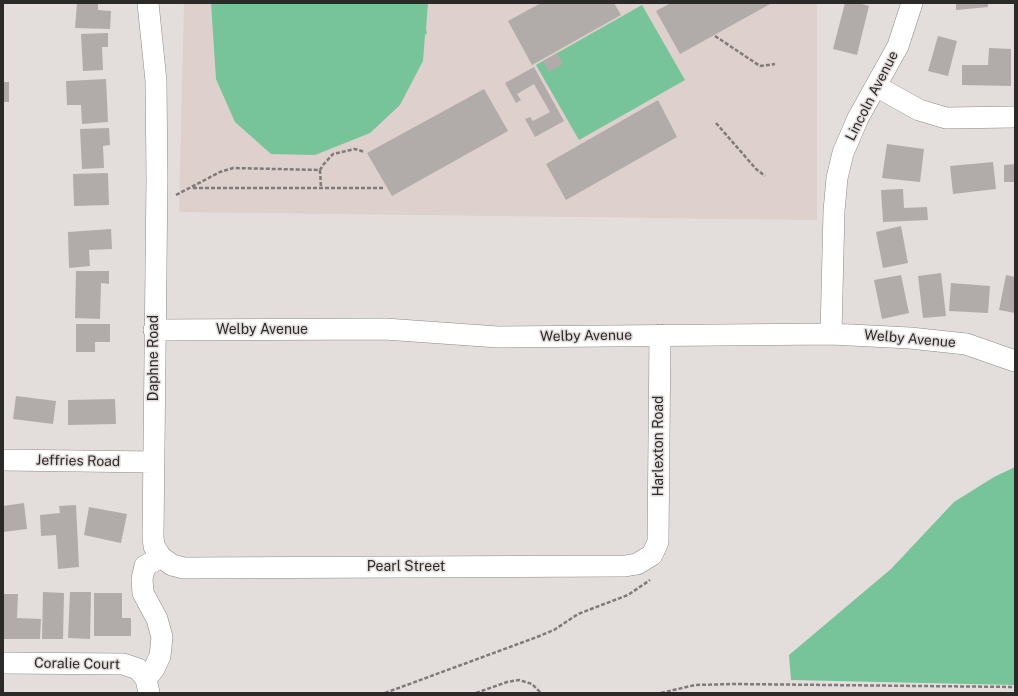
<!DOCTYPE html>
<html>
<head>
<meta charset="utf-8">
<style>
  body { margin:0 }
  #map { position:relative; width:1018px; height:696px; overflow:hidden; background:#e3dddc; font-family:"Public Sans",sans-serif }
  canvas { display:block }
  .frame { position:absolute; inset:0; border:4px solid #2c2a29; pointer-events:none }
</style>
</head>
<body>
<div id="map">
<canvas width="1018" height="696"></canvas>
<div class="frame"></div>
</div>
<script>
const g = document.querySelector('canvas').getContext('2d');
g.lineJoin = 'round';
function fill(path, color) { g.fillStyle = color; g.fill(path, 'evenodd'); }
const toPath = rows => new Path2D(rows.map(r => 'M' + r).join(''));
function strokePath(path, color, width, dash) { g.strokeStyle = color; g.lineWidth = width; g.lineCap = dash ? 'butt' : 'round'; g.setLineDash(dash || []); g.stroke(path); }
function write(font, color, halo, rows, align = 'center') {
  g.font = font + ' "Public Sans",sans-serif'; g.lineWidth = 3; g.setLineDash([]); g.textBaseline = 'middle'; g.strokeStyle = halo; g.fillStyle = color; for (const [text, x, y, turn = 0] of rows) {
    g.save(); g.translate(x, y); g.rotate((+turn || 0) * Math.PI / 180); g.textAlign = isNaN(turn) ? turn : align; if (halo) g.strokeText(text, 0, 0); g.fillText(text, 0, 0); g.restore();
  }
}
fill(toPath([
  [184,3,817,3,817,220,179,212]
]), '#ded0cc');
fill(toPath([
  [211,3,428,3,426,29,427,33,425,35,423,61,400,105,370,133,315,155,271,154,235,122,216,79],
  [642,5,685,80,579,140,536,65],
  [1015,467,1015,685,791,680,789,655,891,569,954,502,994,477]
]), '#77c49a');
fill(toPath([
  [77,3,98,3,98,10,111,11,110,29,75,28],
  [541,3,614,3,621,15,532,65,508,21],
  [671,3,772,3,680,54,656,11],
  [845,3,858,3,869,6,857,55,833,49],
  [956,3,988,3,988,7,956,10],
  [108,33,108,47,102,47,103,70,83,71,81,34],
  [938,36,957,41,948,76,928,71],
  [989,48,1011,49,1011,86,962,85,962,65,988,65],
  [557,53,563,64,549,72,543,61],
  [534,67,564,121,535,137,525,119,530,117,533,121,550,112,534,84,517,94,521,100,516,103,505,83],
  [106,79,108,122,82,124,81,105,67,105,66,81],
  [3,82,9,82,9,102,3,102],
  [484,89,508,131,392,196,367,153],
  [658,100,677,137,566,200,546,164],
  [109,128,110,145,103,146,104,168,82,169,80,129],
  [887,144,924,149,920,182,882,178],
  [993,162,996,189,953,194,950,166],
  [1015,164,1015,182,1004,182,1004,165],
  [108,173,109,205,74,206,73,174],
  [903,189,904,208,927,207,928,220,883,222,881,190],
  [901,226,908,263,883,268,876,232],
  [111,229,112,249,89,250,90,266,69,268,68,232],
  [76,271,109,271,109,284,101,283,100,319,75,318],
  [941,273,946,316,923,318,918,276],
  [901,275,909,313,882,319,874,280],
  [1006,275,1015,277,1015,313,999,310],
  [951,283,990,286,988,313,949,311],
  [76,324,110,324,110,342,95,342,95,352,76,352],
  [16,396,56,401,53,424,13,419],
  [115,399,116,424,68,425,68,400],
  [24,503,27,529,3,532,3,506],
  [76,505,79,567,58,569,56,535,41,536,40,515,60,513,59,506],
  [89,507,127,514,121,543,84,535],
  [43,592,64,593,63,639,42,639],
  [70,592,91,592,90,639,68,638],
  [94,593,122,593,122,618,131,618,131,636,94,636],
  [3,594,18,594,17,618,41,619,40,639,3,639]
]), '#b1acaa');
const minor = toPath([
  [148,3,156,81,157,178,153,537,154,546,161,557,172,565,184,568,625,566,637,564,652,555,658,542,660,335],
  [876,86,919,110,946,118,1015,117],
  [154,330,385,329,498,337,831,334,910,338,966,344,1015,361],
  [831,334,834,211,837,178,843,153,858,118,898,46,912,3],
  [3,460,153,462],
  [3,663,123,664,138,669,146,679,149,693],
  [146,679,154,669,160,656,162,637,157,619,143,593,142,579,145,566,161,557]
]);
strokePath(minor, '#8e8988', 22);
strokePath(toPath([
  [715,36,760,66,775,64],
  [716,123,756,169,765,176],
  [320,170,321,188],
  [193,188,383,188],
  [176,195,220,172,233,168,320,170,323,165,333,154,355,149,365,152],
  [385,693,537,637,554,630,578,614,628,595,650,580],
  [476,693,507,682,519,680,532,684,541,693],
  [661,693,695,685,735,684,1015,687]
]), '#7e7b7a', 2.5, [4, 2]);
strokePath(minor, '#fff', 21);
write('14px', '#2c2a29', '#e3dddc', [
  ["Lincoln Avenue",872,96,-63],
  ["Welby Avenue",262,330],
  ["Welby Avenue",586,336,-1],
  ["Welby Avenue",910,339,5],
  ["Daphne Road",154,358,-90],
  ["Harlexton Road",659,446,-90],
  ["Jeffries Road",78,461,1],
  ["Pearl Street",406,567],
  ["Coralie Court",77,664,1]
]);
</script>
</body>
</html>
